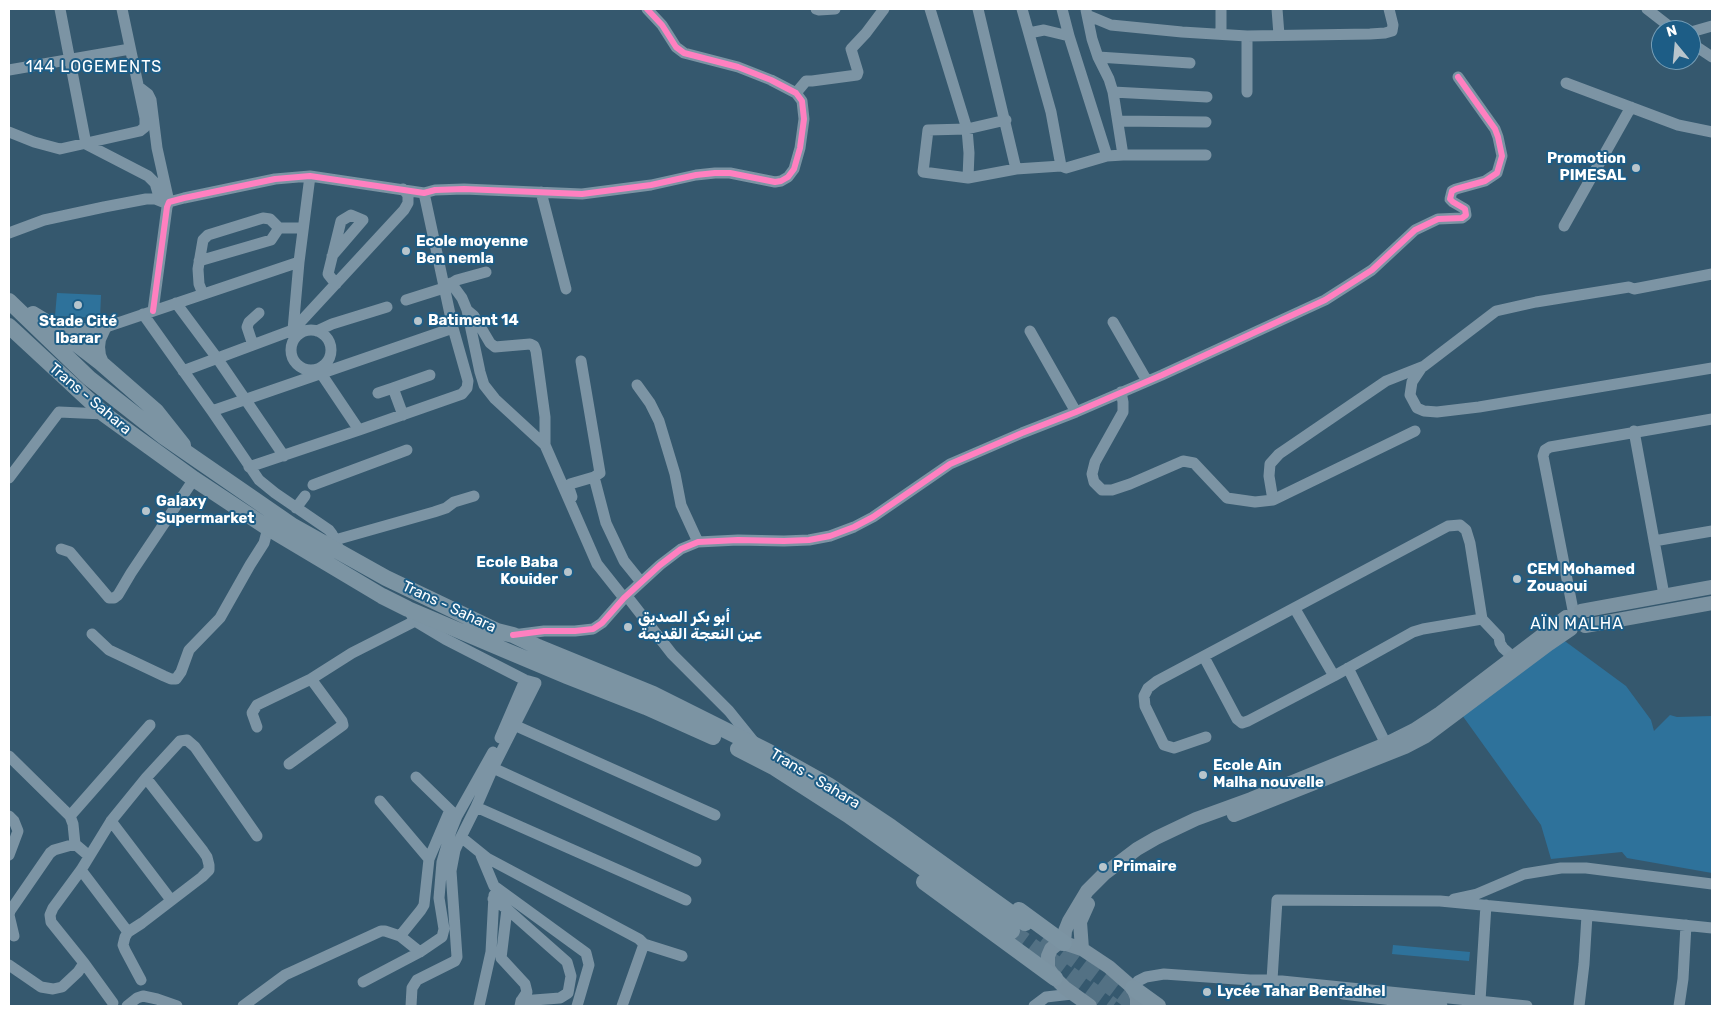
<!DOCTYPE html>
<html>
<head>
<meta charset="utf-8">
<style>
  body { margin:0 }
  #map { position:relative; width:1721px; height:1015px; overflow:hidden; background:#35586e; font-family:Rubik,sans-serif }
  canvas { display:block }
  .frame { position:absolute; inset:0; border:10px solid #fff; pointer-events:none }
  .north { position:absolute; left:1651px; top:20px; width:50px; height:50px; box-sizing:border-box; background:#1d5d86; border:1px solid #779eb6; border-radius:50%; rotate:343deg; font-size:14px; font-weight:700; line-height:20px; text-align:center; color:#fff }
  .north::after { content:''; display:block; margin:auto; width:18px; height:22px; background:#b8c5cc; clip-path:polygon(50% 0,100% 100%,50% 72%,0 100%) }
</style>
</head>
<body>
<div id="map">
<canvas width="1721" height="1015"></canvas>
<div class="frame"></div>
<div class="north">N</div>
</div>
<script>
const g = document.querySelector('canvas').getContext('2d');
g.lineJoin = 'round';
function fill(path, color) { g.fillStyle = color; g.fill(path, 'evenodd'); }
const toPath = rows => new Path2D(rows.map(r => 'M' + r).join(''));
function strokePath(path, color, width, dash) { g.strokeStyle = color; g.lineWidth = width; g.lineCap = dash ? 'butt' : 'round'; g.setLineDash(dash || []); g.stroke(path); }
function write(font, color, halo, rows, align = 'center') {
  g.font = font + ' Rubik,"Noto Naskh Arabic",sans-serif'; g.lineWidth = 4; g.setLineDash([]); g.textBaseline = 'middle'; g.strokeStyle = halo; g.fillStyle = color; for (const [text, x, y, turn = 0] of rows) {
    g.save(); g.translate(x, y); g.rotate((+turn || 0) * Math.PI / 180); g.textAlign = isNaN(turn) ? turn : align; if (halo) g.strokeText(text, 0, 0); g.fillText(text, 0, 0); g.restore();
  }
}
fill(toPath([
  [57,293,101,295,100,318,55,316],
  [1562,639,1626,686,1651,720,1654,731,1670,715,1677,717,1712,716,1712,873,1627,858,1622,852,1551,859,1541,825,1462,715],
  [1393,945,1470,952,1469,961,1392,954]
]), '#2e729b');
strokePath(toPath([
  [1012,931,1113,1006],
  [1044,937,1136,1006]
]), '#537184', 16, [16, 8]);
strokePath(toPath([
  [60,9,86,144,148,176,155,183,160,200],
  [816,9,819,10,835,9],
  [930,9,967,129,969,153,968,178,923,172,928,130,967,129,1006,120],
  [978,9,1016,169],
  [1022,9,1051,112,1061,166],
  [1062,9,1069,36,1107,156],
  [1277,9,1279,35],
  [1647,9,1674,30],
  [1086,10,1092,39,1098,57,1109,79,1113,92,1207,97],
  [1087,15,1111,25,1182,32,1247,36,1370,34,1385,33,1392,31,1393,25,1389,9],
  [1691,32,1712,26],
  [1029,33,1044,30,1069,36],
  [1221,34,1221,9],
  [1691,43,1712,57],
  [1098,57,1190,63],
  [9,70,130,49],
  [1566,83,1678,125,1712,132],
  [139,87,148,94,151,100,157,148,169,202],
  [1113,92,1123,155],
  [1247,92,1247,36],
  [796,93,806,81,812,81,857,75,858,72,851,49,866,33,884,9],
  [1118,121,1206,122],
  [9,132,34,142,60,149,140,131,145,127,145,118,122,9],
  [968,178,1016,169,1061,166,1066,168,1107,156,1123,155,1206,155],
  [541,192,566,289],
  [1564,226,1631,107],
  [9,233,44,220,104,207,146,199,155,199,165,203],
  [332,256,363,220,351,215,341,221,328,274,336,284],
  [199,261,271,240,279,228],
  [451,283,462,298,467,310,480,372,484,385,495,399,545,445,597,564,624,598],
  [203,294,199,284,198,269,203,240,208,235,263,218,270,219,279,228,303,228],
  [406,300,444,288,457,280,486,272],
  [176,303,217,358,284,456],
  [153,311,167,207,169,202,184,198,275,179,310,176,424,193,435,190,464,189,582,194,651,185,696,175,715,173,730,173,775,182,781,181,788,177,794,169,800,148,804,119,802,101,796,93,771,80,738,67,684,53,676,47,662,25,647,9],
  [468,311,474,316,490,343,495,347,530,344,534,346,536,351,545,417,545,445],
  [143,314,212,411,259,480,275,493,329,530,332,534,340,552],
  [1113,322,1147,381],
  [103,328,299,262],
  '291 350a20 20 0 1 1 40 0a20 20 0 1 1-40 0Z',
  [317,331,332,324,387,307],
  [1030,331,1076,412],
  [295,332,293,330,299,262,310,176],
  [253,345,247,327,249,322,259,313],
  [581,361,600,473,594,477,606,523,624,561,641,582],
  [1422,367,1412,382,1410,395,1417,408,1424,411,1437,412,1479,407,1712,368],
  [183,371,293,330,404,210,408,203,408,195,403,189],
  [637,385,650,403,659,421,675,474,681,505,698,542],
  [393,388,430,375],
  [1121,392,1123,402,1123,412,1095,462,1092,474,1094,482,1102,490,1112,490,1130,484,1183,461,1194,463,1227,498,1255,502,1273,500,1415,431],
  [378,393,393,388,403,415],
  [212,411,453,328],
  [359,430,462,394,467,388,468,381,453,328,424,193],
  [1634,431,1664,595],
  [249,467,359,430,318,369],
  [9,478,59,412,104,414],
  [313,485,407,450],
  [572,497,569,488,570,484,594,477],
  [1273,500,1269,476,1270,464,1279,454,1386,381,1424,366,1496,311,1536,302,1629,287,1634,289,1712,274],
  [296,508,305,496],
  [335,540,434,512,446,508,454,502,474,496],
  [1654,541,1712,531],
  [61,549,70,552,109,598,114,598,118,595,131,573,194,479],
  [626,595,672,654,729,711,754,742],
  [408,609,415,621,445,639,525,680,536,683,493,768,476,807,461,837,487,858,639,939,644,944,682,956],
  [1295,609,1334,676],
  [1573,610,1543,456,1545,450,1550,447,1712,419],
  [92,634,109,650,164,676,171,679,176,679,181,672,189,650,220,618,250,565,264,543,268,528],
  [513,635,544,631,575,631,593,629,602,623,624,598,660,565,681,549,698,542,738,540,784,541,809,540,830,536,854,527,873,517,950,464,1022,433,1076,412,1162,375,1325,300,1372,270,1415,230,1438,219,1462,218,1466,215,1465,209,1453,202,1450,199,1452,191,1456,189,1485,181,1497,173,1502,156,1498,137,1495,129,1458,77],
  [1204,657,1237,719,1242,723,1248,721,1334,676,1413,632,1423,629,1482,619],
  [1348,668,1386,744],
  [514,725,715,815],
  [257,727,252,713,257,705,311,679,352,653,415,621],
  [1206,737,1174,748,1164,745,1145,706,1144,696,1148,688,1157,681,1448,526,1460,525,1466,530,1470,543,1482,619,1499,637,1500,643,1503,648,1513,657],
  [500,738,525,680],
  [9,756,70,816,73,824,75,844,89,856],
  [289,764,343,725,342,721,311,679],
  [493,768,696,861],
  [416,777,454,814],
  [380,801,429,859,450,810],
  [476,807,686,900],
  [9,816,14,821,18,831,9,855],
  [70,816,150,725],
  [111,821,171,900],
  [481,855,494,886,586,953,589,965,577,1006],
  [81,870,128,932],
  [493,899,507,909,567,962,571,976,568,993,560,998,521,1001,520,1006],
  [1454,899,1477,894,1524,874,1561,868,1586,868,1712,884],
  [507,909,501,958,525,984,527,992,521,1001],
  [14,936,9,915,10,911,50,853,54,850,75,844],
  [400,936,421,910,424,905,429,859],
  [84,963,113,1003],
  [9,965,41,987,53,989,62,987,78,972,84,963,51,922,50,915,53,908,81,870,111,821,146,778,180,741,187,740,195,747,257,836],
  [141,980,125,950,123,945,125,937,128,932,142,923,202,877,209,870,209,865,207,857,203,851,146,778],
  [1272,980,1277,900,1440,901,1587,915,1712,928],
  [363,982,420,952,442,937,444,929,439,898,442,862,451,831,457,816,493,752],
  [1133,988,1138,981,1146,977,1164,974,1250,980,1272,980,1527,1006],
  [1343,994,1442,1006],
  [127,1006,137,998,143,996,157,999,177,1006],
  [243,1006,285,975,381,931,385,931,400,936,420,952],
  [411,1006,412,988,417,980,455,961,457,957,451,871,455,850,461,837],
  [479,1006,491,952,494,895],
  [622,1006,644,944],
  [1034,1006,1046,997,1072,994],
  [1476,1006,1480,1001,1486,905],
  [1579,1006,1584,964,1587,915],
  [1679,1006,1683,979,1686,925]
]), '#7c94a4', 11);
strokePath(toPath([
  [1581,611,1712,587],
  [1585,626,1712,603],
  [1234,815,1405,747,1426,736,1549,644,1571,629],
  [1064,943,1065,931,1069,921,1087,891,1104,874,1137,849,1156,838,1196,819,1251,799,1386,744,1414,730,1440,713,1566,617],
  [1082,949,1080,922,1088,904],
  [1090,1006,1065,988,1055,978,1048,968,1048,956,1051,949,1057,944,1064,943,1082,949,1109,967,1133,988,1137,998,1137,1006]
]), '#7b92a1', 14);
strokePath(toPath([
  [9,301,89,378,164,437,293,526,386,578,497,631,513,635,538,647,653,694,769,752,828,785,891,827,1025,923],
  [33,314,56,328,66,331,80,332,103,328],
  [9,326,104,414,194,479,268,528,382,596,408,609,507,651,567,676,646,707,713,737],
  [103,328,98,339,97,347,98,356,101,363,156,411,183,445],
  [57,329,101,363],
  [738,749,775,768,848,815,1012,931],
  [924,882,1055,978],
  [1019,910,1064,943],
  [1133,988,1158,1006]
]), '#7c94a3', 16);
strokePath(toPath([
  [153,311,167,207,169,202,184,198,275,179,310,176,424,193,435,190,464,189,582,194,651,185,696,175,715,173,730,173,775,182,781,181,788,177,794,169,800,148,804,119,802,101,796,93,771,80,738,67,684,53,676,47,662,25,647,9],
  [513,635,544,631,575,631,593,629,602,623,624,598,660,565,681,549,698,542,738,540,784,541,809,540,830,536,854,527,873,517,950,464,1022,433,1076,412,1162,375,1325,300,1372,270,1415,230,1438,219,1462,218,1466,215,1465,209,1453,202,1450,199,1452,191,1456,189,1485,181,1497,173,1502,156,1498,137,1495,129,1458,77]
]), '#ff80c0', 6);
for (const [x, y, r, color] of [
  [1636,168,5,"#b8c5cc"],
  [406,251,5,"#b8c5cc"],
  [78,305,5,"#b8c5cc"],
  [418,321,5,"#b8c5cc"],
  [146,511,5,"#b8c5cc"],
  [568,572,5,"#b8c5cc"],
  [1517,579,5,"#b8c5cc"],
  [628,627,5,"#b8c5cc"],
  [1203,775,5,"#b8c5cc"],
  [1103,867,5,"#b8c5cc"],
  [1207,992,5,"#b8c5cc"]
]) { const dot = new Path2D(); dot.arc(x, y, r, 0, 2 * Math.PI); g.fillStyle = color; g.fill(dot); strokePath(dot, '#1d5d86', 2); }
write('bold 15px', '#fff', '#1d5d86', [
  ["Promotion",1626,159,"right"],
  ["PIMESAL",1626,176,"right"],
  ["Ecole moyenne",416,242],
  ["Ben nemla",416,259],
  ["Batiment 14",428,321],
  ["Stade Cité",78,322,"center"],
  ["Ibarar",78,339,"center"],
  ["Galaxy",156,502],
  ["Supermarket",156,519],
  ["Ecole Baba",558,563,"right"],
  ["Kouider",558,580,"right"],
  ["CEM Mohamed",1527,570],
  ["Zouaoui",1527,587],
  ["أبو بكر الصديق",638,618],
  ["عين النعجة القديمة",638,635],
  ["Ecole Ain",1213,766],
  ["Malha nouvelle",1213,783],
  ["Primaire",1113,867],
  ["Lycée Tahar Benfadhel",1217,992]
], 'left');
write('15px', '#fff', '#1d5d86', [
  ["Trans - Sahara",90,399,40],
  ["Trans - Sahara",449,607,25],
  ["Trans - Sahara",815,779,31]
]);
g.letterSpacing = '1px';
write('16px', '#fff', '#1d5d86', [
  ["144 LOGEMENTS",94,67],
  ["AÏN MALHA",1577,624]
]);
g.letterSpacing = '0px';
</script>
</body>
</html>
